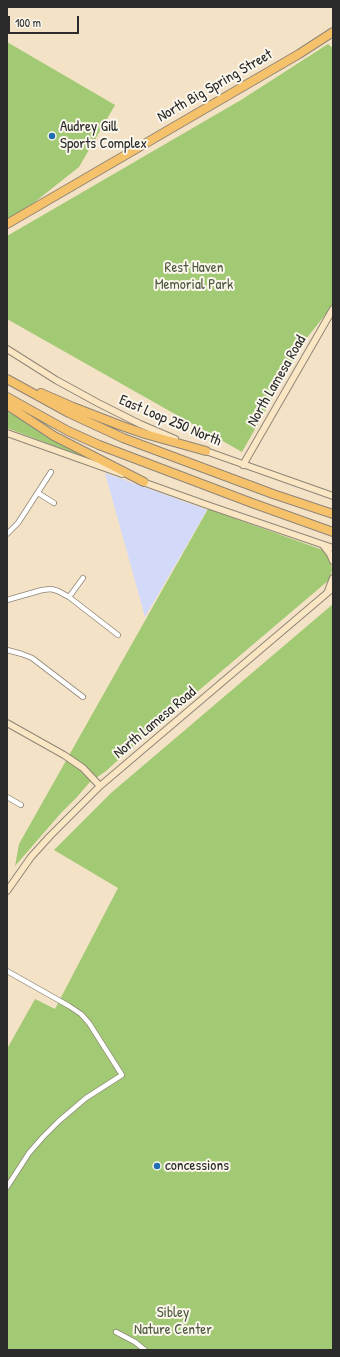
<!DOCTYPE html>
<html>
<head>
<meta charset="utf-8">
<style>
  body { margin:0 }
  #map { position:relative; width:340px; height:1357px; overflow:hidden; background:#f3e2c6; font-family:"Patrick Hand",sans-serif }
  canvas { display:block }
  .frame { position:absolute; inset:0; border:8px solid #2b2b2b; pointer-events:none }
  .scale { position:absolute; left:8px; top:16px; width:71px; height:18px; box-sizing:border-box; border:2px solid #2b2b2b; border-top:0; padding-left:5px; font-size:12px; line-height:14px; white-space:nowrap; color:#2b2b2b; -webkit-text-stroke:3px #fbf7ec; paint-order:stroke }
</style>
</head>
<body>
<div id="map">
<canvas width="340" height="1357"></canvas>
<div class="frame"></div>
<div class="scale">100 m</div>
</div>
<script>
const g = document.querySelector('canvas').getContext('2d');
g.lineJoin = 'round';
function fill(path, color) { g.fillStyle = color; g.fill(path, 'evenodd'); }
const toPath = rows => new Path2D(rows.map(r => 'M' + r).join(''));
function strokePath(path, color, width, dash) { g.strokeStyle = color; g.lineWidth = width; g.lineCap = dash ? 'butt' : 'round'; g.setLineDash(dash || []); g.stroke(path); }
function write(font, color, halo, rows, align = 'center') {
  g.font = font + ' "Patrick Hand",sans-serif'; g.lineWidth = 4; g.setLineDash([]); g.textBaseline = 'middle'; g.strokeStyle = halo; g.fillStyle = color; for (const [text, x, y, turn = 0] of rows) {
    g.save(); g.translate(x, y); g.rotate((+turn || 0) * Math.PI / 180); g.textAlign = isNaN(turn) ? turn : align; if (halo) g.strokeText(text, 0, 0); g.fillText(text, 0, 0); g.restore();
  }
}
fill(toPath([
  [105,473,207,510,145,617]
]), '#d3d9f9');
fill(toPath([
  [7,42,115,105,79,167,7,224],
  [328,44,333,48,333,305,306,339,242,452,7,319,7,236,241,100],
  [7,411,52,439,86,456,86,458,7,428],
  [208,509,323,550,331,562,332,570,329,580,138,742,106,771,89,783,77,797,61,813,15,866,19,844],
  [333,604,333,1350,7,1350,7,1049,35,999,55,1009,118,888,54,850,111,793]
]), '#a2c973');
const street = toPath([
  [38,493,54,503],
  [7,534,18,523,51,472],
  [69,597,83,578],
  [7,600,42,590,51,589,58,591,69,597,118,635],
  [7,650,22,654,32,658,83,697],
  [7,797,21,805],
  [7,971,69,1006,81,1014,89,1023,122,1075,86,1098,59,1121,43,1137,29,1153,7,1187],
  [116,1332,135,1342,145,1350]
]);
const secondary = toPath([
  [7,349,56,380,98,403,140,424,175,439],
  [7,433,122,474],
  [203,450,333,496],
  [243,465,333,309],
  [140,481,210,506,333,548],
  [323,545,330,554,333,561],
  [328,591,333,578],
  [7,723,64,755,83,768,100,786],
  [7,891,31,857,50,836,100,786,333,588]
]);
const highway = toPath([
  [7,224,299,54,333,32],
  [7,379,69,413,123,438,273,494,333,514],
  [41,393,73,407,122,426,145,434,206,451],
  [7,397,68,431,99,445,252,503,333,532],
  [7,405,54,436,144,482]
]);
strokePath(street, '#8f8678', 6);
strokePath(secondary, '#8f8678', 8);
strokePath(highway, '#8f8678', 10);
strokePath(street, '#fff', 4.5);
strokePath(secondary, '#fbe6c4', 6);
strokePath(highway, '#f6c16b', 8);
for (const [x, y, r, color] of [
  [52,136,4,"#1f6fb2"],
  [157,1166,4,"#1f6fb2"]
]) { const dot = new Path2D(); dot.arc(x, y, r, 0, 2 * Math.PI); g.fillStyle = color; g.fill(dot); strokePath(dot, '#fbf7ec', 1.5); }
write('15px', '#2b2b2b', '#fbf7ec', [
  ["North Big Spring Street",215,86,-30],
  ["North Lamesa Road",277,381,-60],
  ["East Loop 250 North",170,421,23],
  ["North Lamesa Road",155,723,-40]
]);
write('15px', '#2b2b2b', '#fbf7ec', [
  ["Audrey Gill",60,127],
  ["Sports Complex",60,144],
  ["concessions",165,1166]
], 'left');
write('15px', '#4f5a41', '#fbf7ec', [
  ["Rest Haven",194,268],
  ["Memorial Park",194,285],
  ["Sibley",173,1313],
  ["Nature Center",173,1330]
]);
</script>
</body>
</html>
